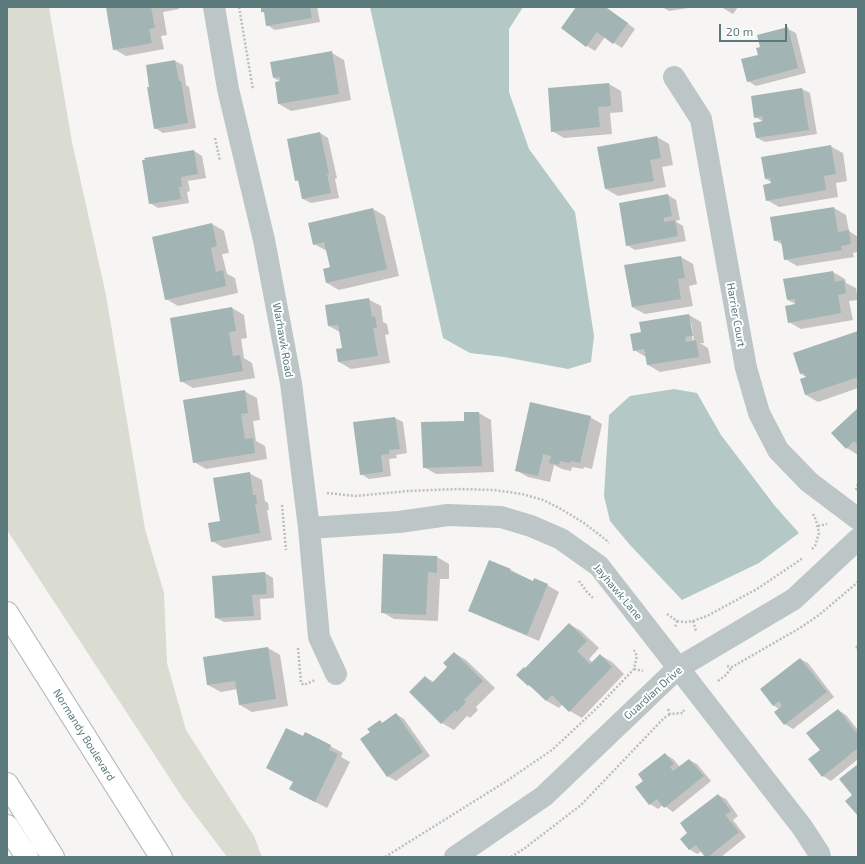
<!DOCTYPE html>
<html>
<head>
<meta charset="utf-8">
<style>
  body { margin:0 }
  #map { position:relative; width:865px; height:864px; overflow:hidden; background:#f7f5f3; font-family:"Exo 2",sans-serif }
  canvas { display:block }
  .frame { position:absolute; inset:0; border:8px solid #5a7a7b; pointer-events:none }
  .scale { position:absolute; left:719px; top:24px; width:68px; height:18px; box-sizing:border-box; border:2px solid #5a7a7b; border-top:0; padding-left:5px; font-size:12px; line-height:14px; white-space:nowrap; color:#5a7a7b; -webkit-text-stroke:3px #fff; paint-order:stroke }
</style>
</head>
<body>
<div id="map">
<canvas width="865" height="864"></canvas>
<div class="frame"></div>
<div class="scale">20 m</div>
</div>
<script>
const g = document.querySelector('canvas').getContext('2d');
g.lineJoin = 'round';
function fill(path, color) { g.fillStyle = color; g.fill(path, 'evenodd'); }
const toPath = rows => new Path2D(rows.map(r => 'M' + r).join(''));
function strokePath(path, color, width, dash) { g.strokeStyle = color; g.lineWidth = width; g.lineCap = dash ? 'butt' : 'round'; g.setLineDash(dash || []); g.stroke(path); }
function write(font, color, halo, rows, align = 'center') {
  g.font = font + ' "Exo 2",sans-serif'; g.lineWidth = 4; g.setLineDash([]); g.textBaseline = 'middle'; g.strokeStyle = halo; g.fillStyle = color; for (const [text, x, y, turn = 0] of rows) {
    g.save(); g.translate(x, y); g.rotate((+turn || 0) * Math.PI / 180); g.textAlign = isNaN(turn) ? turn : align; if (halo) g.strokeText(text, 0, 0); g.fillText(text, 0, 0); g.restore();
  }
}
fill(toPath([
  [7,7,49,7,72,142,106,295,145,529,164,593,167,663,186,730,254,836,262,857,227,857,184,800,7,530]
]), '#dadcd1');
fill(toPath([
  [370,7,523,7,509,29,509,92,529,149,575,212,594,336,591,362,568,369,504,357,470,353,443,338],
  [674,389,697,393,721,435,775,506,799,533,759,563,682,600,630,545,610,521,604,496,609,415,630,396]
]), '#b4c9c6');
fill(toPath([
  [107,7,179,7,179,9,163,12,167,35,161,36,164,49,126,56,114,49],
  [262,7,317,7,320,22,275,30,267,25,265,13,262,12],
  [577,7,606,7,635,29,622,48,605,37,595,51,587,46],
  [662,7,688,7,688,8,669,11],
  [721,7,738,7,733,14],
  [788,29,796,33,806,73,756,86,748,81,759,55,761,47],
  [332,53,344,60,351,100,291,111,279,104,281,82,274,78],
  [175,61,183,65,186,85,189,87,196,128,163,133,155,128],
  [609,84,621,91,623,112,610,113,612,134,564,138,552,131],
  [802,89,810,93,817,134,765,142,757,138,764,122,755,117],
  [320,133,328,138,337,178,335,179,339,198,311,203,303,199,300,182,296,180],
  [657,137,669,144,673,165,662,167,666,187,618,196,606,189],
  [830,146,843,153,847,181,836,183,838,197,779,207,767,200,772,184,771,182,766,179],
  [194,151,202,156,206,178,188,181,190,191,187,192,189,203,158,208,150,203],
  [668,195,676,200,680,220,675,221,683,226,686,241,635,250,627,245],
  [834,208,846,215,849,231,858,237,858,252,853,253,854,257,797,266,785,259,783,245,775,240,771,218],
  [373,209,385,216,399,276,339,290,327,283,331,268,327,251,314,244],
  [212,224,224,231,229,253,222,254,227,274,235,278,238,293,178,306,166,299],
  [681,257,693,264,697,284,689,286,693,306,645,314,632,307,625,266],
  [833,272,845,279,846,283,856,288,858,300,849,301,853,320,801,329,789,322,797,305,788,300],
  [368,299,381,306,383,322,387,324,389,334,385,335,390,363,351,369,339,362,343,349,340,332,329,326],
  [232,308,244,315,247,338,241,339,244,358,252,363,255,378,193,388,181,381],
  [689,315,701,322,704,343,700,343,708,348,711,363,660,372,648,365,646,357,634,350,642,333],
  [689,322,691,322,694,341,693,341],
  [858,332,858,388,818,402,806,395,808,378,801,374],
  [244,391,257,398,260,420,253,421,256,441,265,446,267,459,206,469,194,462],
  [858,409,858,455,847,448,833,433],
  [465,413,479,413,491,420,494,472,436,474,424,467,465,422],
  [590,417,602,424,592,469,584,467,583,469,572,467,571,471,562,469,554,465,550,482,528,477,516,470],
  [395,418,403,422,407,453,396,455,397,458,389,459,391,476,369,479,361,474,355,423],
  [249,473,262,480,265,501,268,503,269,510,267,510,272,540,224,548,212,541,221,521],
  [437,557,449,564,449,579,440,579,438,621,394,619,382,612],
  [511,570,534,582,547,585,559,592,539,641,482,617,470,610],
  [265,573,273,578,274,598,260,599,261,620,224,622,216,618],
  [569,624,581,631,599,648,589,659,593,663,600,655,612,662,624,674,582,718,570,711,563,704,559,708,547,701,518,675,526,669],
  [858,644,858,650,855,647],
  [268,648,280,655,288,706,252,712,240,705,238,689,221,692,208,685,204,658],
  [454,653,466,660,495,688,476,707,478,710,470,718,467,716,454,730,442,723,425,677,434,682,448,667],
  [800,659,808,663,834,697,793,729,785,724,779,709,773,705],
  [838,710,846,715,858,730,858,759,831,781,823,776,821,750],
  [396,714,404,719,430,756,396,781,387,776,371,733,380,722,383,723],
  [306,733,343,753,341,757,350,762,327,808,290,789,294,782],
  [665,754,673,759,680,767,689,760,697,764,711,781,673,812,663,805,658,809,650,804,645,781],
  [718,795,726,799,738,816,733,820,746,837,721,857,707,857,702,851,697,854,689,849,689,834]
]), '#0003');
fill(toPath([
  [106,7,151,7,155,28,149,29,152,43,113,50],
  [261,7,310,7,312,18,266,26,264,12,261,12],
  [576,7,605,7,628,23,613,44,597,32,586,47,561,28],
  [788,27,798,68,747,82,741,59,758,55,756,48,760,47,757,35],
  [332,51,339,94,278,104,275,82,280,81,280,77,273,78,270,62],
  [175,60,179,81,181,81,188,123,154,129,147,87,149,87,146,65],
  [609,83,611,106,598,107,600,127,551,132,548,88],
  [802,88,809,130,756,138,753,123,763,121,762,116,754,118,751,96],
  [320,132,329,174,327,174,331,193,302,199,298,180,295,181,287,139],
  [657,136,661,158,650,160,654,181,605,189,597,147],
  [831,145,836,174,824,176,826,190,766,201,763,185,771,183,770,178,765,179,761,157],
  [194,150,198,174,181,177,182,187,179,187,181,199,149,204,142,160,145,160,144,158],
  [668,194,672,216,664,218,664,222,675,220,678,236,626,246,619,203],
  [834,207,838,232,849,230,851,244,841,246,842,250,784,260,781,240,774,241,770,217],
  [373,208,387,269,326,283,323,269,330,267,324,242,313,245,308,223],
  [212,223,217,246,211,248,216,272,223,270,226,286,165,300,152,237],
  [681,256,685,278,678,279,681,299,632,307,624,265],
  [833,271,835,282,844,280,846,293,838,295,841,313,788,323,785,306,795,304,795,299,787,300,783,279],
  [369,298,372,317,375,316,377,328,373,328,378,356,338,362,336,349,342,348,338,325,328,326,325,305],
  [232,307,236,331,229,332,233,356,240,355,243,371,180,382,170,318],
  [689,314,693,336,685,337,686,342,696,340,699,357,647,365,644,349,633,351,630,334,641,332,639,322],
  [858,331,858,377,805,395,800,379,806,377,804,373,800,374,793,353],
  [245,390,248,413,241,414,245,439,253,438,255,453,193,463,183,400],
  [530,402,591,416,580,463,571,461,571,463,560,461,559,465,549,463,551,456,543,454,538,476,515,471],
  [858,408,858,445,854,441,846,449,831,433],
  [464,412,479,412,482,466,423,468,421,422,464,421],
  [395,417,400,449,389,450,389,454,381,455,383,472,360,475,353,422],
  [250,472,253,495,256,495,257,504,255,504,260,533,211,542,208,523,220,521,213,478],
  [383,554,437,556,437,573,428,572,426,615,381,613],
  [489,560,511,569,510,571,533,581,534,578,548,584,527,635,468,611],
  [265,572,267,594,252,595,254,616,215,618,212,576],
  [569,623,587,641,577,651,590,664,600,654,612,667,569,712,552,695,546,701,529,685,528,686,516,675,524,667,525,668],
  [268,647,276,699,239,705,235,681,207,685,203,657],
  [454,652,483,681,464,700,466,702,457,712,455,710,441,724,409,692,425,676,432,683,447,667,443,663],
  [800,658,827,692,784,725,774,712,782,706,779,701,773,706,760,689],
  [838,709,858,735,858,748,822,777,808,759,820,750,806,733],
  [396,713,423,752,387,777,360,739,370,732,367,729,380,720,382,723],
  [286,728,303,736,305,732,331,745,329,750,338,754,315,802,289,789,293,782,266,768],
  [665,753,674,764,670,767,673,771,689,759,704,776,664,808,657,799,649,805,635,787,643,781,638,774],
  [858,764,858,816,845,801,852,795,839,779],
  [718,794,731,811,725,815,739,832,708,857,705,857,696,845,689,850,680,839,687,833,680,823]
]), '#a2b4b4');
const primary = toPath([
  [7,613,161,857],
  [7,784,53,857],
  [7,826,27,857]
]);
strokePath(primary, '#b0babb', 24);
strokePath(toPath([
  [239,7,253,90],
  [215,138,220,161],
  [856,490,858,484],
  [327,493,355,496,408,491,458,489,494,490,522,494,543,500,561,509,584,523,605,539,609,543],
  [282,505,286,550],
  [818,526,827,524],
  [812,549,815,546,819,533,816,520,813,514],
  [579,581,587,592,594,599],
  [667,614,677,621,675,627],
  [677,621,686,622,693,621,707,616,757,589,803,558],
  [693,621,696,631],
  [298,648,301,683,304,685,315,680],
  [727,666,732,667,800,628,819,615,858,582],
  [634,669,643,671],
  [718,681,726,675,732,667],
  [668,709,670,714,683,713,684,710],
  [385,857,505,782,552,750,597,708,634,669,637,656,634,650],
  [511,857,525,848,581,805,664,718,670,714]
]), '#b9bfc0', 2.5, [2, 2]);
strokePath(toPath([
  [214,7,228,89,264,240,291,383,309,528,319,637,336,674],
  [674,77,701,119,746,368,759,413,778,450,809,482,858,519],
  [309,528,399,522,448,515,501,517,531,526,561,539,599,566,802,827,819,853,820,857],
  [455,857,544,796,678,668,794,599,858,539]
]), '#bcc6c6', 22);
strokePath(primary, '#fff', 22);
write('11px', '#5a7a7b', '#fff', [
  ["Harrier Court",736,315,80],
  ["Warhawk Road",283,340,80],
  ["Jayhawk Lane",618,592,50],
  ["Guardian Drive",653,693,-42],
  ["Normandy Boulevard",84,735,58]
]);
</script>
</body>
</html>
